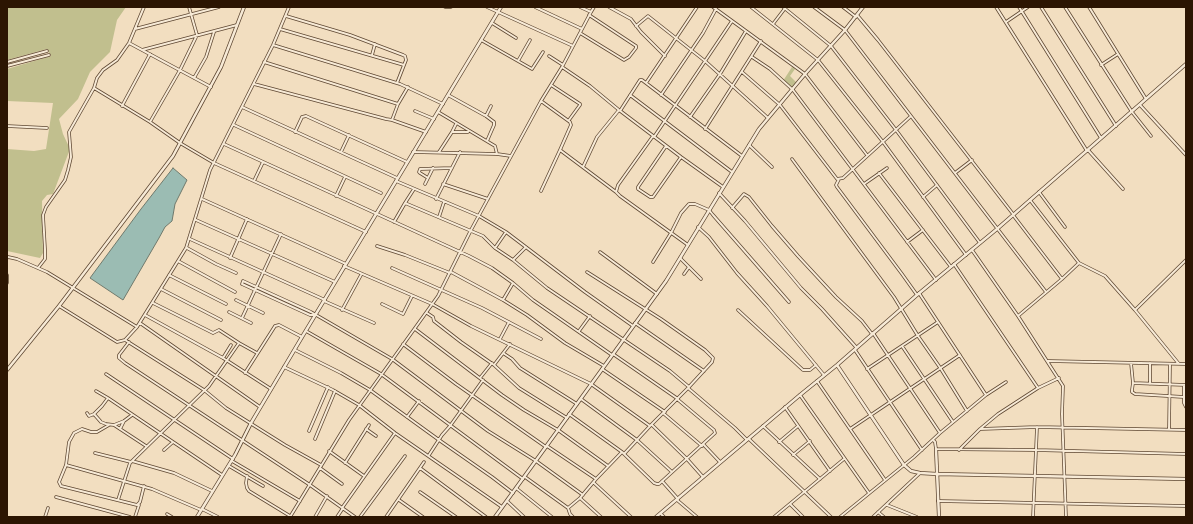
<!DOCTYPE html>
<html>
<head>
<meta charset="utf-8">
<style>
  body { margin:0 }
  #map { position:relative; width:1193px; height:524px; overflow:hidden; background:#f2dec0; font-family:"Gentium Book Plus",serif }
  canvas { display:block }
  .frame { position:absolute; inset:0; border:8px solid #2c1502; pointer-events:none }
</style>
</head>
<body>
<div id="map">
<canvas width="1193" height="524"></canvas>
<div class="frame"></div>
</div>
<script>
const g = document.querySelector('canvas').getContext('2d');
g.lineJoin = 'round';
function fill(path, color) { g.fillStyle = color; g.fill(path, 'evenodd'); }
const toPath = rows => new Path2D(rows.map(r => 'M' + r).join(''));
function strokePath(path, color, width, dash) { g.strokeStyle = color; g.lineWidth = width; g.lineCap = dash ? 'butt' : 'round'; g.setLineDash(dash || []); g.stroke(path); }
fill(toPath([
  [7,7,126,7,117,20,110,52,90,72,78,99,59,119,63,134,70,149,53,194,47,195,42,201,43,253,40,258,7,251,7,149,34,151,46,149,53,103,7,101,7,69,51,56,47,49,7,60],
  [792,67,795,69,790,76,797,83,793,90,783,81]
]), '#c1bf8e');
const water = toPath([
  [173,168,187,180,175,204,172,221,165,227,159,238,123,300,90,278,141,209,173,168]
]);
fill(water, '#9bbcb3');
strokePath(water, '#6f796c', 1);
const minor = toPath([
  [144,7,129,43,117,60,103,70,97,78,94,88,150,122,180,143,214,163,366,232],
  [445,7,451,7],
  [487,7,573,46],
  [535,7,582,29],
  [580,7,591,12,594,7],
  [609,7,631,19,641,32,665,56],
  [713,7,805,74,867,155],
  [751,7,818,60,883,142,966,255],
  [783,7,831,46,896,130,980,243],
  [814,7,845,30,1046,292],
  [843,7,856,17],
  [996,7,1087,151],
  [1019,7,1101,138],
  [1041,7,1116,126],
  [1065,7,1132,112,1151,136],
  [1089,7,1146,99],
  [857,15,878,40,1013,214],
  [286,16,350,35,403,55,405,56,406,60,397,83],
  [1006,22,1028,7],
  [492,23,516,38],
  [773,24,786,7],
  [636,26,648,16,705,61,768,118],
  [135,29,219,7],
  [280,29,404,65],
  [580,33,624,60,629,57,636,48,636,46,589,15],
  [481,40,532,69,543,52],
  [129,43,211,87],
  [273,45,400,84,443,104],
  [142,50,237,25],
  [372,55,375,44],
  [549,56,563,65],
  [752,57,770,69,793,90,936,280],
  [518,61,530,40],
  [7,62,47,51],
  [264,62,398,104],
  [1101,65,1118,54],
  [7,66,49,55],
  [562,67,590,86,619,110,681,157,723,187],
  [742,72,780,105,837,179,843,178,910,117],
  [194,78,206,57,214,32],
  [646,83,697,7],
  [254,84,386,119,392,120,426,132],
  [551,85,580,104,580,105,569,120],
  [448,95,486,116,491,106],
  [630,95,732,172],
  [661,95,703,33,716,9],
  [541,101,570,122,571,125,560,150,616,192],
  [1140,105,1186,155],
  [122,106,150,54],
  [242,107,397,178],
  [415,111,434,119],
  [620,111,640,80,642,80,742,156],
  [438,112,495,146,497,154],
  [486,116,494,122,494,125,487,141],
  [690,117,720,74,746,31],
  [392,120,398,104,408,87],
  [150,122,180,70,197,35,189,7],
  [234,125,381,193],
  [7,126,47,128],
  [705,129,761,41],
  [295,132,302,117,306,116,407,162],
  [452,132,456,124],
  [653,136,618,185,616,192,620,196,688,245],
  [654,137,732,21],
  [224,144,469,256,492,268,513,283,533,300,612,355],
  [749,145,772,167],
  [666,146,638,187,638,189,650,197,653,197,681,157],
  [1088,150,1123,189],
  [341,152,349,135],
  [413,152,497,154,511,156],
  [439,152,452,132,468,132],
  [792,159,894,297,918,336,941,369,967,411],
  [583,167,597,137,619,110],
  [879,173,951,267],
  [955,173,972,160],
  [428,178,420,173,419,172,420,169,452,168],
  [839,179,836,185,837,187,902,274,917,295],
  [254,181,263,162],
  [396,181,479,216,506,232,585,292,633,326],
  [425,184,433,168],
  [443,184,488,199],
  [864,184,887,168],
  [541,191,560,150],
  [1039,192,1065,227],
  [719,193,745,221,801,288,822,309,856,347],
  [336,196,345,177],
  [923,197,937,185],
  [202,199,346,264],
  [436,199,460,152],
  [405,203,414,189],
  [732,208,744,194,749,197,772,226,798,256,836,297,862,321,872,334],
  [1013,215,1062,279],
  [439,217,444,202],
  [196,220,335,282],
  [394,222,405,203,483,236,495,248],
  [698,227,709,237,737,273,767,306,824,375],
  [506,232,495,248,513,260],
  [190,239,325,300],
  [907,242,923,230],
  [377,246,405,255,450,273],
  [526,247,513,260,547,288,670,371,689,387],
  [187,248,216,264,236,273],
  [972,250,1018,316,1063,386,1062,414,1066,517],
  [600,252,657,294],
  [7,258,8,257,17,259,47,272,137,327],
  [230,258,247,219],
  [680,258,701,279],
  [178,261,235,292],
  [653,262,671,233,681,213,689,204,695,204,709,210,713,215,789,302],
  [1079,263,1105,276,1135,310,1179,364],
  [954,264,1038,388],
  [344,266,432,304,471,326,591,384,650,426],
  [38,268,45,259,45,249,43,215,46,207,65,180,68,170,71,157,69,132,94,88],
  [392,268,482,308,541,339],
  [451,272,503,300,527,315,565,343,604,366],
  [587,272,661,319,705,350,713,358,712,362,688,388,650,426,624,454],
  [684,274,689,267],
  [7,275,7,283],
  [169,275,226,304],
  [242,284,243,281,311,312,392,359,488,431,536,461,583,495],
  [242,284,310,315,314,315],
  [161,289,221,320],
  [919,293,986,395],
  [236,300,263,313],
  [503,300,513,283],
  [324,301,374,323],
  [153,303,213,333,219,330,239,343],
  [382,304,403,314,412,296],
  [59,306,117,342,125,340,137,327,186,248,210,170,273,45,289,7],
  [342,310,361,275],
  [738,310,803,370,810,370,816,365],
  [1135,310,1186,260],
  [229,312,251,323],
  [427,313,433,317,434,321,461,342,494,365,519,388,567,418],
  [145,315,223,358,271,389],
  [1018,316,1062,279,1079,263,1030,200],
  [242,318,281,234],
  [140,323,260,407],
  [635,323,704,371],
  [415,329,502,395,524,410,558,430,608,466],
  [306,331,381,374,523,479],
  [579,331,590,316],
  [873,333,940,433],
  [500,339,509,322],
  [125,340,204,390,226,408,285,445,321,465],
  [129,342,119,355,119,358,125,363,310,485,355,517],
  [403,344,456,384,546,447],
  [902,346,953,422],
  [295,350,341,373,370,390,439,440,492,477,513,493],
  [855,350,922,450],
  [503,353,512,359,520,368,577,404],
  [613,354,678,399],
  [223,358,231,345],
  [1048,361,1186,364],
  [1131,363,1133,383,1186,385],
  [1150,363,1150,384],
  [494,365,510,344],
  [284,367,333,390,359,405,395,433,502,507],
  [602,369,665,412],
  [867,369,938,322],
  [245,373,275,326,279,325,302,337],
  [106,374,233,459],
  [480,378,492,363],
  [817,381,885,480],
  [1133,383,1132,390,1132,392,1135,394,1184,397],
  [1184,385,1184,403,1186,407],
  [688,388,735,428,747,440],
  [96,391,108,398,222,475],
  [800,395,869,493],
  [581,399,637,440,672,472],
  [785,407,830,471],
  [87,413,89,416,94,414,102,406,108,398],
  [663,413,702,446],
  [94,414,101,422,106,424,114,425,146,446],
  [569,414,622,452,654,483,657,484,659,484,715,433,714,430,677,399],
  [407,417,419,401],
  [109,425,97,432,91,432,82,429,74,433,69,442,66,465,152,489,201,510],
  [114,425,124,421],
  [652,425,687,459,703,477],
  [763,426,820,479],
  [120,429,124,421,132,415],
  [366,429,376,436],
  [850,429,960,355],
  [980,429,1037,427,1186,430],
  [1169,429,1170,364],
  [309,431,328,387],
  [315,439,335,391],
  [749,439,831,517],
  [933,440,935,442,936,449,1036,450,1186,454],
  [779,442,798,426],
  [703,444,720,462],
  [547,446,596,479,622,452],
  [164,450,173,442],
  [959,450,980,429,998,414,1038,388,1059,378],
  [329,451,364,476],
  [95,453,131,462],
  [429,455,442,435,450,426,483,380],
  [793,455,810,441],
  [132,461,174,473,212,491],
  [232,461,300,501],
  [345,463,369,425],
  [66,465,59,482,61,486,137,505,140,502,144,486],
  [229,466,263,486],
  [320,468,342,484],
  [420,468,486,517],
  [247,476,246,483,247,488,249,491,290,516],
  [525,477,568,508,580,498,596,479],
  [662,481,678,499],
  [594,483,631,517],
  [516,488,552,517],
  [420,492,456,517],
  [56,497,130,517],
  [580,498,601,517],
  [118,500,130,463,209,386,239,343,257,353],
  [399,500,423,517],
  [677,500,697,517],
  [507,501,524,517],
  [938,501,1186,506],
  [790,504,803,517],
  [887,505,917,517],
  [342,508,395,433],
  [568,508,570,514,573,517],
  [202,509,218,517],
  [878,512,884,517],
  [167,514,172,517],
  [661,514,664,517],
  [45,517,48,508],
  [135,517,139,505],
  [290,517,349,420,438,296,471,230,541,101,562,67,591,12],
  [315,517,327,496],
  [337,517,343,508],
  [360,517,405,456],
  [386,517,424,462],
  [774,517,844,459],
  [840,517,914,457,940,433,986,395,1006,382],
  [873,517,920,473],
  [1033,517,1037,427]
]);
const tertiary = toPath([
  [837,365,904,465,911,471,920,473,937,474,1186,479],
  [7,370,59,306,173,156,221,67,244,7],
  [936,449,939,517],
  [197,517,235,455,251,423,302,337,501,7],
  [495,517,666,281,759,129,805,74,845,30,863,7],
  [656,517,800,395,837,365,917,295,997,229,1186,64]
]);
strokePath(minor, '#5e4732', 3.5);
strokePath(tertiary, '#5e4732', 4);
strokePath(minor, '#f7ead6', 2);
strokePath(tertiary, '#f7ead6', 2.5);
</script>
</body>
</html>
